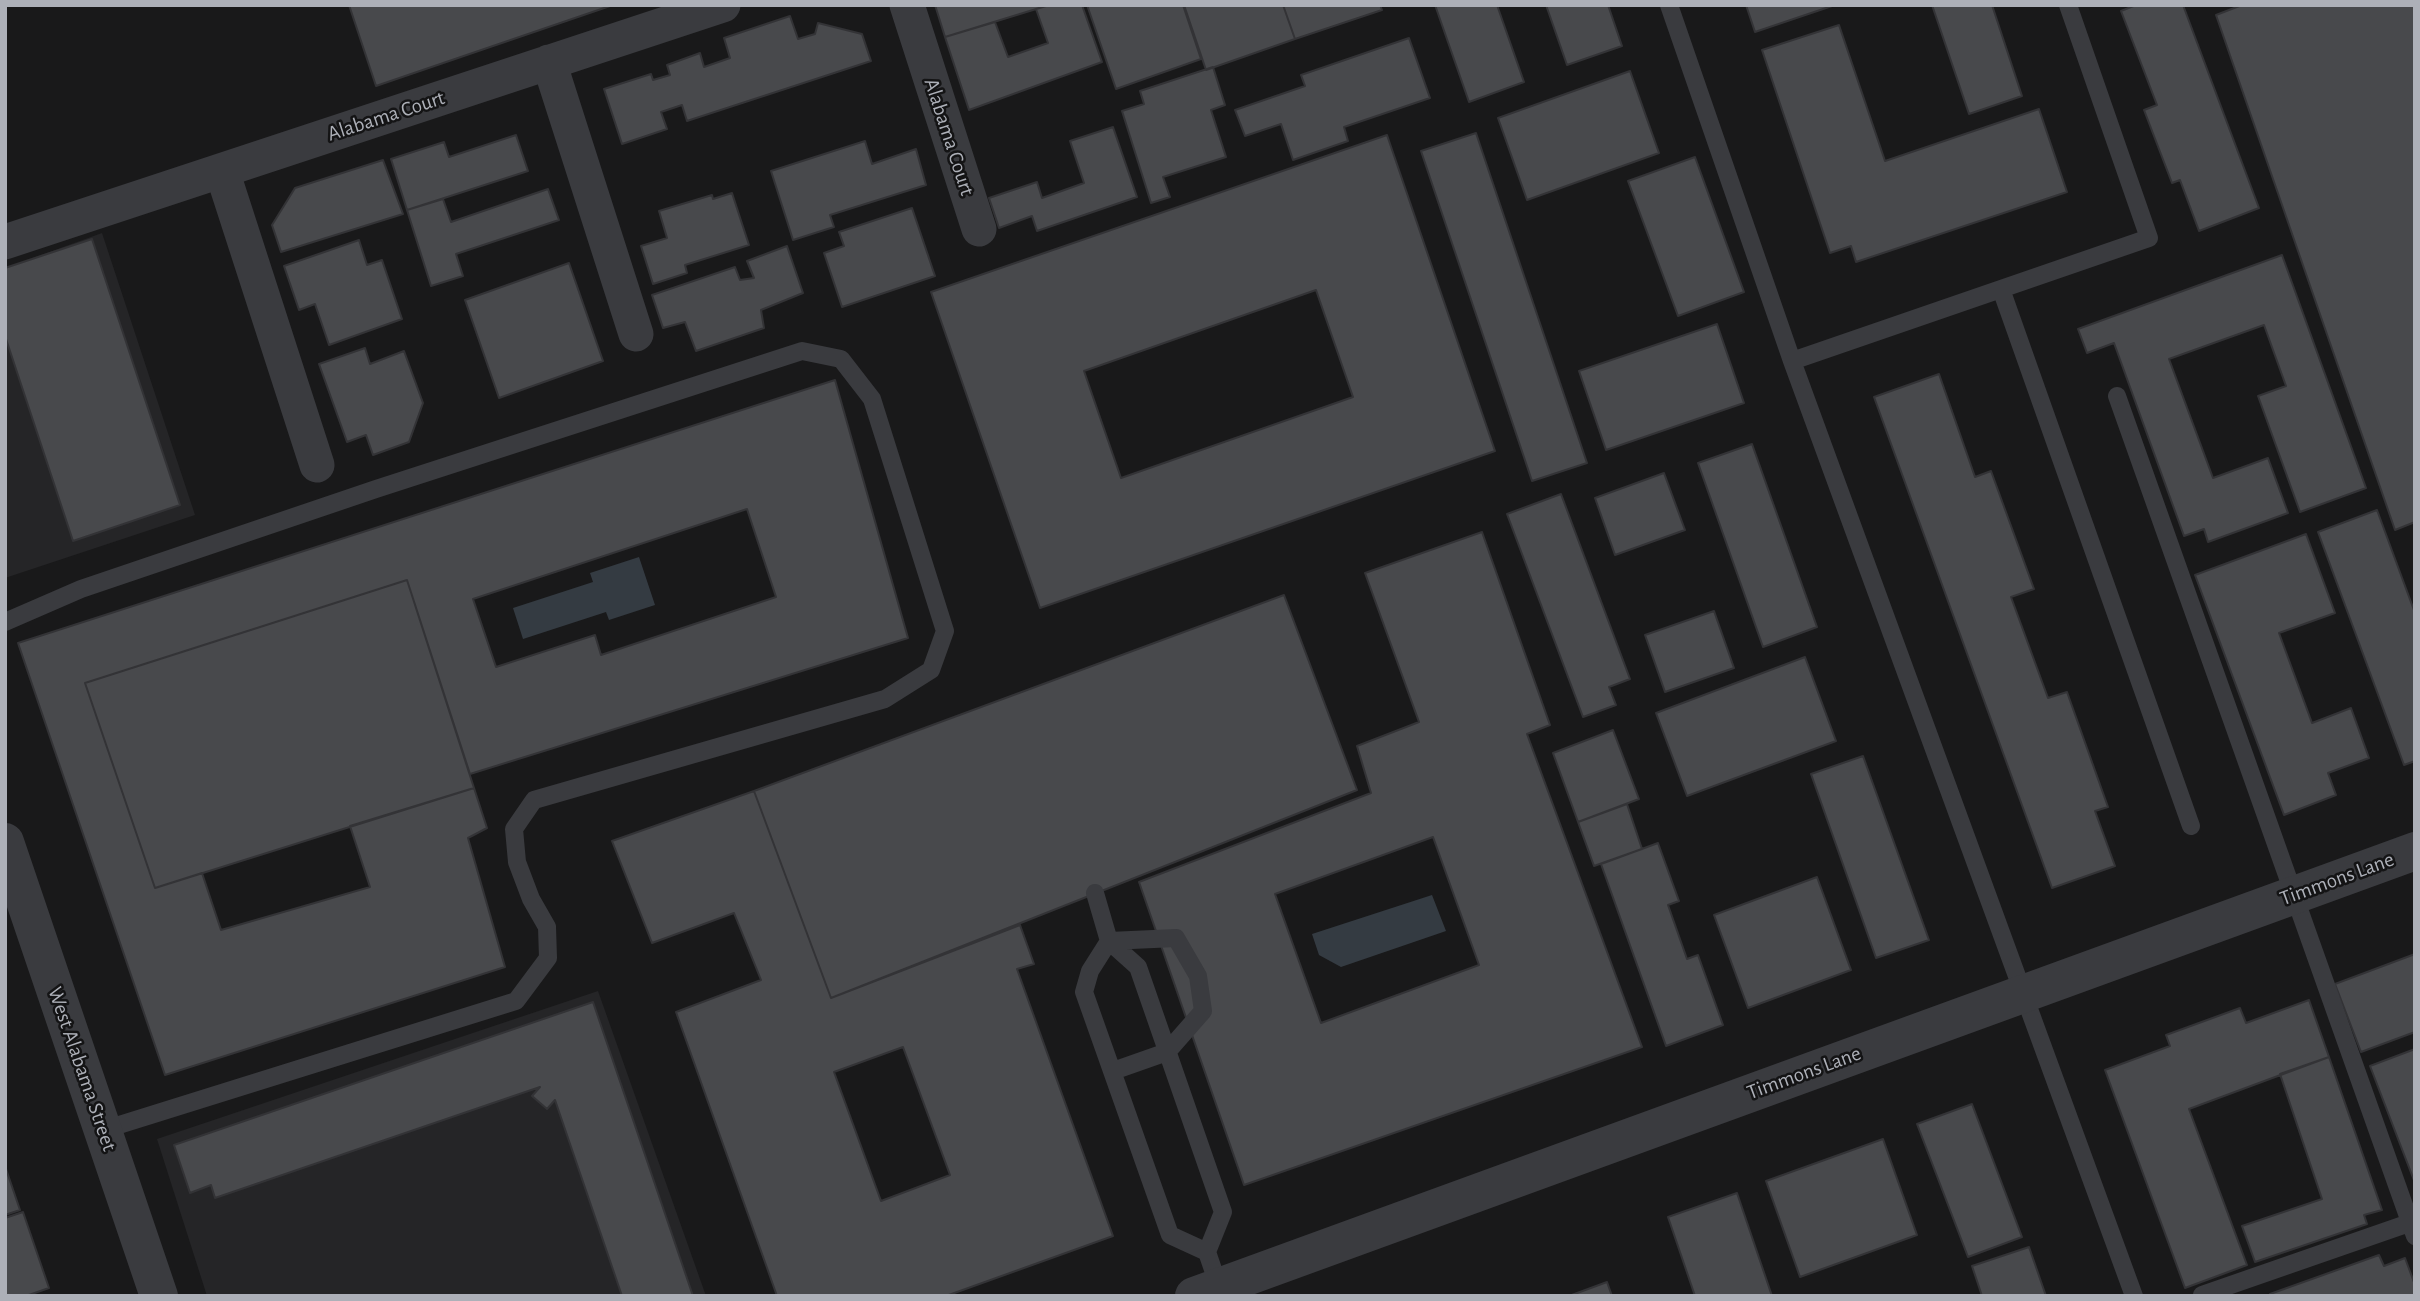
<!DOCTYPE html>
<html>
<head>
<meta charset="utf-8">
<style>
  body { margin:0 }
  #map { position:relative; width:2420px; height:1301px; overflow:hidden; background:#19191a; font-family:"Alegreya Sans",sans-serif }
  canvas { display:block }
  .frame { position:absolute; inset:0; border:7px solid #adb0b8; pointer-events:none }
</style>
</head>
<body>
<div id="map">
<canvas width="2420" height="1301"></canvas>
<div class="frame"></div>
</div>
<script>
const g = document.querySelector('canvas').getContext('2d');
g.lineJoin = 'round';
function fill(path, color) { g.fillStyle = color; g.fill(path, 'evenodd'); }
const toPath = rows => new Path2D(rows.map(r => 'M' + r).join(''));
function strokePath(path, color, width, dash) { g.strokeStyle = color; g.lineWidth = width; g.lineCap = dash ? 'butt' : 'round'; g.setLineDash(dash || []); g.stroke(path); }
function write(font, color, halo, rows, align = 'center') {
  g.font = font + ' "Alegreya Sans",sans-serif'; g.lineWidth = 5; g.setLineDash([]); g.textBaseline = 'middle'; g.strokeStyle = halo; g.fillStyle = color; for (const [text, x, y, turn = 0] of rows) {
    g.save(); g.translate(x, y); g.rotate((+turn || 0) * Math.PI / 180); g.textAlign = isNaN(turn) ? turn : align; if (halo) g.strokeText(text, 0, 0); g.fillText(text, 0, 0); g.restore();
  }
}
fill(toPath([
  [102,233,195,515,5,578,5,268],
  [598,991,706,1296,207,1296,157,1139]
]), '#252527');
fill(toPath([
  [639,557,655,605,609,620,606,612,523,639,513,608,593,582,590,573],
  [1432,895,1446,931,1341,967,1319,955,1312,934]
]), '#343b42');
const building = toPath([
  [349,5,613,5,376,86,349,5],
  [935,5,1046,5,1046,6,945,37,935,5],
  [1082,5,1102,62,969,110,945,37,995,22,1008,57,1048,43,1036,9,1048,5,1082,5],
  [1087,5,1183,5,1201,59,1116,89,1087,5],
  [1184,5,1283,5,1295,39,1206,70,1184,5],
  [1283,5,1380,5,1382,10,1295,39,1283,5],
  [1435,5,1497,5,1524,82,1469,102,1435,5],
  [1546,5,1608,5,1622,46,1567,65,1546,5],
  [1746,5,1831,5,1832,6,1755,32,1746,5],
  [1932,5,1992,5,2022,96,1969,114,1932,5],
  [2136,5,2183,5,2259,208,2199,231,2180,180,2172,183,2144,110,2157,105,2121,11,2136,5],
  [2242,5,2415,5,2415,522,2395,530,2216,15,2242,5],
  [790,16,798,39,815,34,818,23,862,34,871,61,687,121,682,105,661,112,667,129,622,144,604,89,651,74,653,80,670,75,667,65,700,53,704,67,730,58,724,38,790,16],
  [1839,25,1885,161,2039,109,2067,192,1856,262,1851,246,1830,253,1762,50,1839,25],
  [1409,38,1430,98,1344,127,1348,141,1293,160,1281,124,1245,136,1235,110,1305,86,1301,75,1409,38],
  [1213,67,1225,105,1211,110,1226,157,1163,177,1170,197,1151,203,1122,111,1144,104,1140,91,1213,67],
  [1630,71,1659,153,1527,200,1498,118,1630,71],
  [1113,127,1137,197,1037,231,1032,216,999,228,989,198,1037,182,1042,198,1084,183,1070,141,1113,127],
  [1476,133,1587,463,1532,481,1421,151,1476,133],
  [516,135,528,171,407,210,391,159,444,142,449,157,516,135],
  [1387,135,1495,451,1040,608,931,292,1387,135],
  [1316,290,1353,397,1121,478,1084,371,1316,290],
  [865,141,872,164,916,149,926,185,830,215,834,227,793,240,771,171,865,141],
  [1695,157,1744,292,1678,316,1628,181,1695,157],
  [383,160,403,214,281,252,272,225,295,188,383,160],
  [548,189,559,220,456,254,463,276,431,286,407,210,443,199,451,222,548,189],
  [732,193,749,245,685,265,687,273,653,284,641,246,667,238,659,211,712,195,713,199,732,193],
  [912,208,935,276,842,307,824,253,844,246,839,232,912,208],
  [92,239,180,505,73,541,5,336,5,268,92,239],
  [359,240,367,265,382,260,402,319,329,345,315,304,299,310,284,266,359,240],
  [787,246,803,293,761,310,764,328,696,351,685,322,663,328,652,295,735,267,740,280,754,278,747,261,787,246],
  [2282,255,2366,488,2300,512,2258,396,2286,386,2264,325,2169,359,2213,478,2268,458,2288,513,2208,542,2204,529,2184,536,2114,343,2087,353,2078,329,2282,255],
  [569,263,603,361,499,398,465,300,569,263],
  [1717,324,1744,403,1606,450,1579,371,1717,324],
  [365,348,370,364,404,351,423,403,409,442,373,455,366,435,347,442,319,364,365,348],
  [1939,374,1975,477,1991,471,2034,589,2011,597,2048,698,2067,692,2108,807,2095,811,2115,866,2052,888,1874,397,1939,374],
  [835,380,908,638,470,774,407,580,85,683,155,888,202,873,221,930,370,887,350,826,474,788,487,828,468,838,505,967,165,1075,18,643,835,380],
  [747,509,776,597,601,655,595,635,496,667,473,599,747,509],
  [1752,444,1817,627,1763,647,1698,463,1752,444],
  [1664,473,1685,530,1615,555,1595,498,1664,473],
  [1561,494,1630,679,1609,687,1616,705,1583,717,1507,514,1561,494],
  [2377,510,2415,613,2415,761,2404,765,2318,532,2377,510],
  [1482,532,1550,725,1527,734,1642,1047,1244,1185,1139,882,1371,793,1357,746,1419,722,1365,573,1482,532],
  [1433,837,1479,965,1321,1023,1275,894,1433,837],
  [2306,534,2335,613,2279,633,2312,723,2351,708,2369,758,2328,773,2336,795,2284,815,2195,575,2306,534],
  [407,580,474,788,155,888,85,683,407,580],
  [1284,595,1357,790,831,998,754,791,1284,595],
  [1714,611,1734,668,1665,692,1645,635,1714,611],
  [1805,657,1836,741,1687,796,1656,713,1805,657],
  [1613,730,1639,799,1578,822,1553,753,1613,730],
  [1863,756,1929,940,1876,958,1811,774,1863,756],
  [754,791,831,998,1020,925,1034,964,1017,969,1113,1236,946,1296,777,1296,676,1012,761,980,734,913,652,943,612,841,754,791],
  [903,1047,950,1175,881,1201,834,1072,903,1047],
  [1627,804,1642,849,1594,866,1578,822,1627,804],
  [1658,843,1679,901,1668,905,1687,959,1698,955,1723,1025,1666,1046,1601,864,1658,843],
  [1817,877,1851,970,1748,1008,1714,915,1817,877],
  [2415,954,2415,1032,2361,1052,2335,984,2415,954],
  [2309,1000,2329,1057,2189,1109,2247,1265,2185,1288,2105,1070,2170,1046,2166,1035,2240,1008,2246,1023,2309,1000],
  [593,1002,693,1296,622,1296,555,1100,547,1109,532,1096,540,1087,215,1198,211,1185,190,1193,174,1145,593,1002],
  [2415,1049,2415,1183,2370,1066,2415,1049],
  [2329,1057,2382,1210,2364,1215,2367,1224,2255,1262,2242,1226,2322,1199,2280,1074,2329,1057],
  [1972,1104,2022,1237,1968,1257,1917,1124,1972,1104],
  [1883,1139,1917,1235,1800,1277,1766,1181,1883,1139],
  [5,1166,20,1210,5,1215,5,1166],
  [1737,1193,1772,1296,1695,1296,1668,1217,1737,1193],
  [23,1212,49,1288,26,1296,5,1296,5,1218,23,1212],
  [2029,1247,2046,1296,1982,1296,1972,1266,2029,1247],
  [2379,1255,2384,1266,2405,1258,2415,1285,2415,1296,2270,1296,2270,1294,2379,1255],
  [1607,1282,1612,1296,1569,1296,1607,1282]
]);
fill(building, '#48494c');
strokePath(building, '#333336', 2);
strokePath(toPath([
  [1669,5,1792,361,2134,1296],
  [2001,289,2191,826],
  [1792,361,2149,238,2068,5],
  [2117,396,2415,1236],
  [5,622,81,589,376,489,802,351,841,359,872,399,945,631,931,670,885,699,534,800,514,829,517,862,531,899,547,927,548,958,516,1001,103,1130],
  [1095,893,1109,941,1138,967,1223,1212,1207,1252,1219,1287],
  [1109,941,1090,971,1084,992,1170,1235,1207,1252],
  [1109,941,1176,938,1198,976,1203,1011,1167,1052,1113,1071],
  [2202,1295,2415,1221]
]), '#3a3b3f', 18);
strokePath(toPath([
  [907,5,979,229],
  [549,62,636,334],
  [222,171,317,465],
  [5,242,723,5]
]), '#3a3b3f', 35);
strokePath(toPath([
  [5,842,159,1296],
  [1194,1296,2415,851]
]), '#3a3b3f', 38);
write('21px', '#adb0b8', '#141415', [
  ["Alabama Court",386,116,-18],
  ["Alabama Court",949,137,72],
  ["Timmons Lane",2337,879,-20],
  ["West Alabama Street",82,1069,71],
  ["Timmons Lane",1804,1073,-20]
]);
</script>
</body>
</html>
